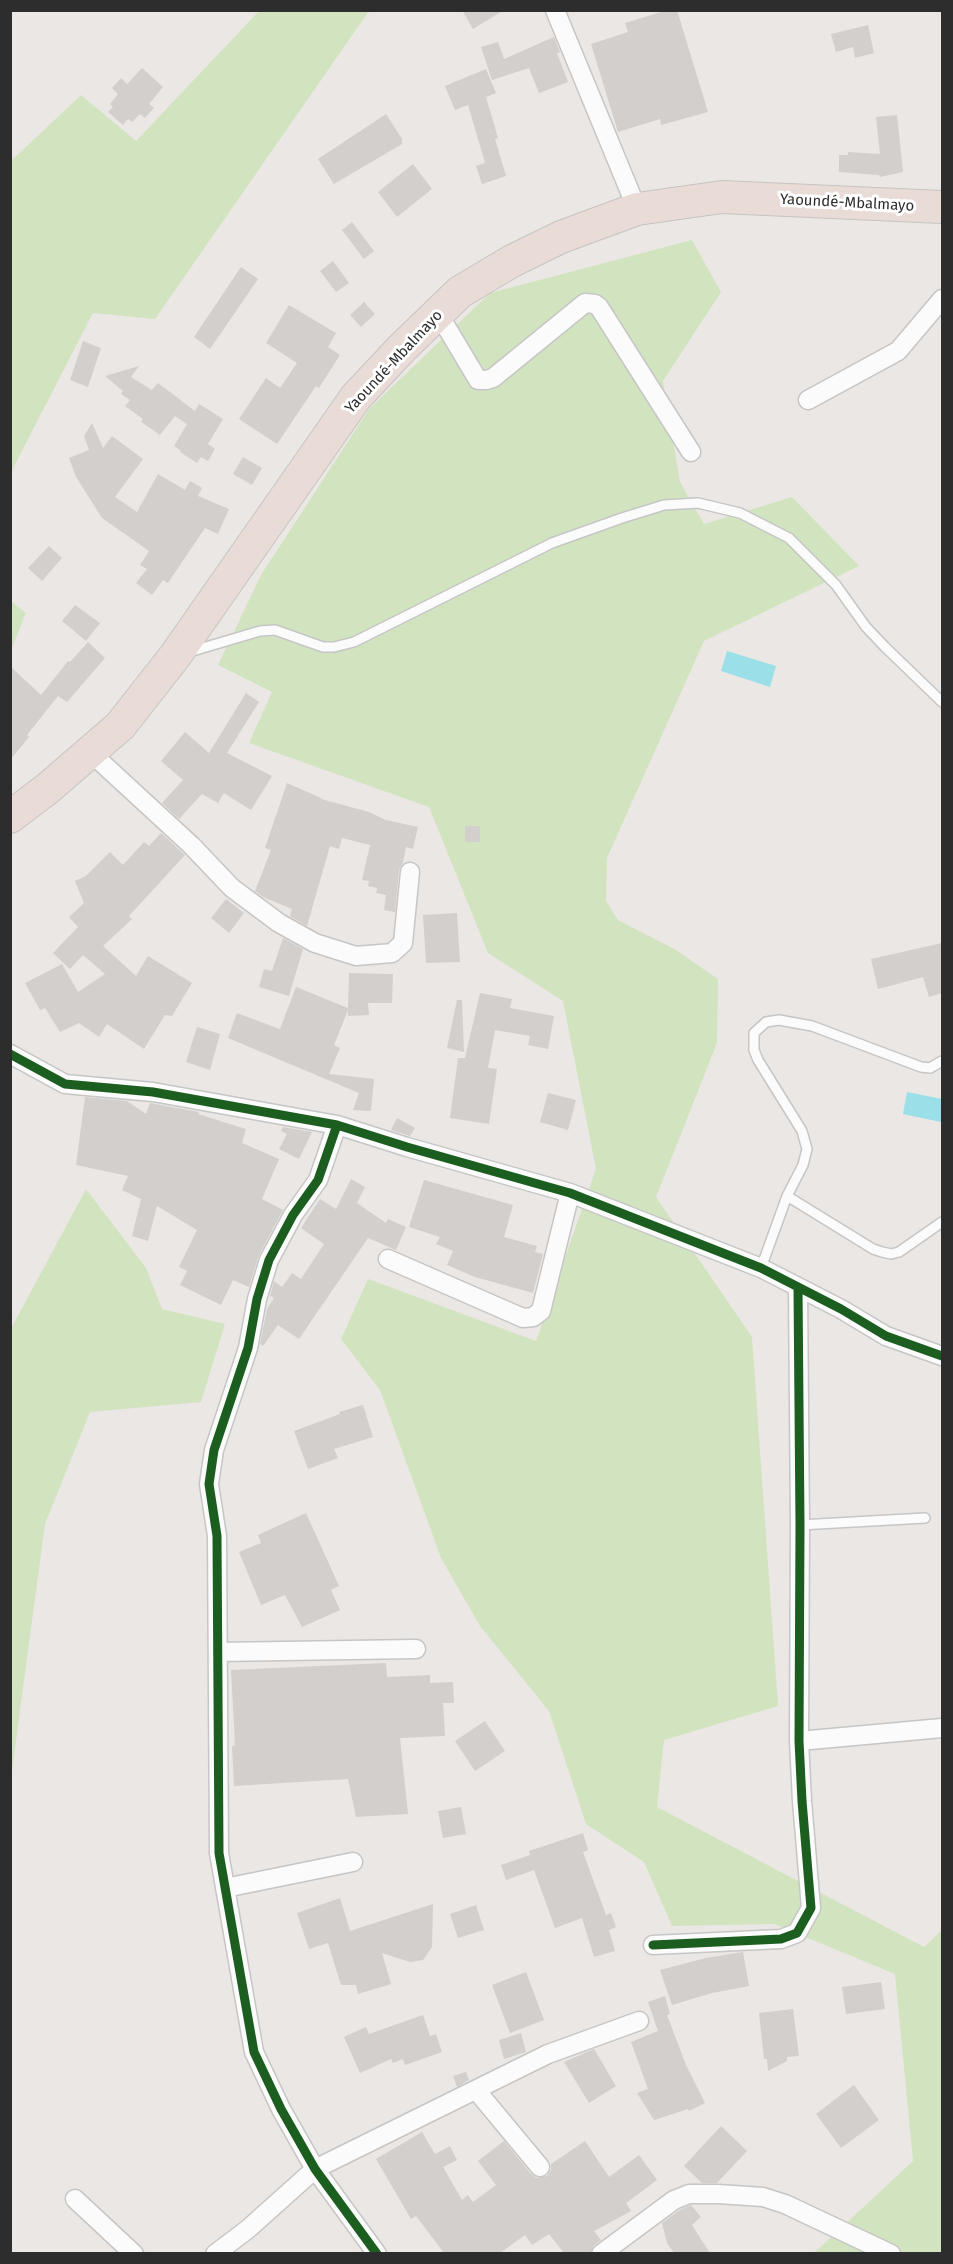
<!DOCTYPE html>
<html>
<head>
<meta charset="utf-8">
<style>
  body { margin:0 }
  #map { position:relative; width:953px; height:2264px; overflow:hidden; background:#eae7e4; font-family:"Fira Sans",sans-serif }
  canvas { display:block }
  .frame { position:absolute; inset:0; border:12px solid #2d2d2d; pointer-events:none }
</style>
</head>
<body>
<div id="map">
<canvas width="953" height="2264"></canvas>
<div class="frame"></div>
</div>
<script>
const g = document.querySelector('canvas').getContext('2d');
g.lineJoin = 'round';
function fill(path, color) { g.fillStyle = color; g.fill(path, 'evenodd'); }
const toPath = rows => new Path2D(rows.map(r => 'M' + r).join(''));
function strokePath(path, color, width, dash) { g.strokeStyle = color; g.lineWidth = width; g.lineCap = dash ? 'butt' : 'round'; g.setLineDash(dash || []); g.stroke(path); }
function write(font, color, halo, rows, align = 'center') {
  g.font = font + ' "Fira Sans",sans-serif'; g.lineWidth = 6; g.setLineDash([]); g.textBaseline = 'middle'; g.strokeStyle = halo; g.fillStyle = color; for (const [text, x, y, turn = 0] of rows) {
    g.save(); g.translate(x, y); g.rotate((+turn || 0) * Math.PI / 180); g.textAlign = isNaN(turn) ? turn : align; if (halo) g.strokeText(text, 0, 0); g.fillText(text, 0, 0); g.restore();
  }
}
fill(toPath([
  [260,10,369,11,155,319,93,313,11,472,11,161,81,95,136,141],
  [692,240,721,292,663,381,680,482,704,524,792,497,859,566,704,641,607,858,606,901,618,920,676,950,718,979,717,1043,656,1197,752,1337,778,1706,664,1740,657,1807,924,1947,942,1930,942,2253,814,2253,913,2161,895,1974,774,1924,672,1926,644,1862,586,1824,549,1711,480,1626,441,1558,380,1390,341,1339,368,1279,536,1341,596,1169,563,1001,488,953,429,807,249,743,272,692,218,665,261,575,369,409,490,293],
  [11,601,26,613,11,650],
  [86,1189,146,1268,162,1309,225,1324,201,1402,90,1412,45,1524,11,1778,11,1329]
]), '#d2e4bf');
fill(toPath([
  [727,651,776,666,770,687,721,671],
  [907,1092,942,1099,941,1122,903,1114]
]), '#9bdfe8');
fill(toPath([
  [462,10,504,10,473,29],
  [668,10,677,10,708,112,661,125,660,119,618,132,591,44,628,32,625,23],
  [868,25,874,53,855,58,853,47,836,52,831,34],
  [554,37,560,52,557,53,568,82,539,93,529,68,492,80,481,47,498,42,504,59],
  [142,68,163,87,149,104,154,108,145,118,140,114,132,122,128,119,123,125,108,112,113,107,110,104,118,94,112,88,121,78,127,84],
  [486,69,496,93,486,97,498,138,495,139,506,176,482,184,476,166,485,163,468,105,455,110,445,86],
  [386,114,402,139,402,144,334,184,318,159],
  [897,115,903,172,880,177,879,175,839,172,839,155,848,155,848,152,880,154,876,117],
  [413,164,432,189,397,217,378,192],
  [352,222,374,251,364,259,342,230],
  [333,261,349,283,336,292,320,271],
  [241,267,258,279,210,349,194,337],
  [364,302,375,314,361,327,350,315],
  [289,305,336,333,328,347,340,355,319,388,316,386,277,444,239,419,266,378,280,388,297,363,266,343],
  [83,341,101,348,88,387,70,380],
  [139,366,131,377,152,390,158,383,195,411,199,404,223,419,208,444,215,449,208,461,201,457,197,463,180,452,181,451,174,446,187,424,175,416,160,435,141,422,143,419,125,406,130,400,121,394,123,391,105,376],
  [92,423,103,448,112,436,143,459,115,497,137,512,158,474,185,490,190,481,202,488,198,496,229,509,218,534,205,528,168,583,163,580,152,595,136,583,147,569,140,565,149,551,102,518,76,477,69,458,89,450,84,436],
  [243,457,262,468,252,485,233,474],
  [49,546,62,558,42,581,28,568],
  [75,605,100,623,86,641,62,621],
  [88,642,105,658,67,702,58,696,27,735,29,737,10,760,10,666,41,695,68,661,70,662],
  [246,693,259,702,227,753,272,776,251,810,224,793,218,803,202,794,179,819,162,803,183,780,161,761,185,732,209,753],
  [287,783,321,798,321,799,369,812,386,820,418,827,413,849,406,847,403,863,399,870,395,912,384,910,386,895,376,893,377,888,368,886,369,881,362,880,370,845,342,838,339,849,330,846,307,926,290,916,292,909,263,897,255,891,271,850,265,848],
  [465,826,480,826,480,842,465,842],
  [161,833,185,855,129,916,132,919,103,946,136,976,148,956,192,983,172,1016,165,1015,144,1049,107,1024,99,1037,79,1023,60,1032,45,1008,40,1010,25,983,62,964,78,992,105,974,83,955,70,969,53,953,78,927,69,917,84,903,75,881,86,876,110,852,123,865,144,842,149,846],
  [226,899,244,913,229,933,211,918],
  [457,913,460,962,426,963,423,915],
  [283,938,303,949,289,996,259,987,264,969,272,971],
  [942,943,942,993,929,997,923,977,878,989,871,959],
  [349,973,393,974,392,1003,368,1003,369,1015,348,1016,348,1010,334,1045,340,1048,329,1074,374,1079,371,1111,353,1110,359,1093,228,1038,237,1013,280,1029,296,987,348,1008],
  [480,993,512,999,510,1008,554,1016,548,1049,528,1045,530,1036,495,1030,488,1068,497,1069,489,1124,450,1118,458,1058,465,1058],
  [457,1000,462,1000,464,1052,447,1048],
  [197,1027,220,1034,210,1070,186,1062],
  [548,1093,576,1100,568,1130,540,1122],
  [85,1097,127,1101,146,1114,150,1103,199,1112,198,1114,246,1129,242,1143,279,1159,262,1199,283,1210,259,1255,249,1287,233,1280,221,1305,180,1285,187,1271,179,1267,197,1230,157,1206,148,1241,132,1236,141,1199,122,1190,128,1176,76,1165],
  [397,1118,415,1128,410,1136,391,1130],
  [283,1127,312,1132,299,1159,279,1149,287,1134,281,1131],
  [351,1179,365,1187,357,1203,386,1223,388,1219,406,1227,396,1250,368,1238,299,1339,278,1325,263,1346,260,1344,267,1309,274,1298,270,1296,274,1281,282,1287,292,1273,301,1279,324,1244,301,1228,320,1199,336,1209],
  [424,1180,513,1205,504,1237,537,1246,535,1252,543,1254,533,1293,475,1277,447,1265,453,1251,436,1244,440,1237,409,1227],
  [363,1405,373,1437,334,1449,338,1458,308,1469,294,1431,340,1414,339,1412],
  [306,1513,339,1586,331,1590,340,1610,302,1627,285,1595,261,1605,239,1552,261,1543,258,1535],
  [386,1663,387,1677,430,1675,430,1683,453,1682,454,1703,443,1703,445,1736,400,1738,408,1814,356,1817,348,1779,234,1786,232,1746,235,1745,231,1670],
  [485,1721,505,1751,475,1771,455,1741],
  [461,1807,466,1834,443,1838,438,1811],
  [583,1833,588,1850,583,1852,606,1915,611,1913,616,1927,609,1930,615,1951,594,1957,582,1918,555,1928,534,1870,506,1880,501,1865,530,1855,529,1851],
  [340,1898,350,1931,433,1904,432,1947,423,1960,410,1962,382,1953,391,1984,358,1994,356,1985,341,1985,328,1943,309,1949,297,1913],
  [476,1905,484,1930,458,1938,450,1914],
  [743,1952,749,1986,712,1993,672,2005,660,1970,706,1958],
  [526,1972,544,2020,510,2033,492,1985],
  [881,1982,885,2009,846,2014,842,1987],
  [665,1996,670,2014,667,2015,686,2065,705,2103,689,2111,688,2109,654,2120,637,2093,648,2089,631,2042,658,2031,648,2002],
  [793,2009,799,2056,787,2057,787,2061,768,2071,767,2059,764,2059,759,2013],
  [423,2015,430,2036,436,2034,442,2052,405,2065,403,2059,393,2063,391,2059,360,2073,344,2037,366,2027,369,2034],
  [521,2033,526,2052,504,2059,499,2040],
  [594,2049,616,2086,589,2103,564,2062],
  [466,2072,469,2080,457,2087,453,2076],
  [854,2085,879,2120,841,2148,816,2114],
  [721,2126,747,2151,717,2183,702,2183,684,2166],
  [422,2132,435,2154,450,2146,457,2160,443,2167,462,2200,468,2195,473,2202,496,2185,478,2161,504,2141,531,2174,537,2178,547,2176,551,2170,551,2164,585,2141,609,2177,639,2155,657,2180,626,2203,631,2211,594,2231,601,2240,594,2245,590,2253,564,2253,549,2234,532,2245,525,2235,500,2253,444,2253,416,2216,411,2219,376,2159],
  [691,2205,701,2217,692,2225,710,2253,674,2253,667,2243,662,2223,680,2210]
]), '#d2cfcd');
const lane = toPath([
  [189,652,260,631,275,630,323,647,334,647,354,642,552,543,622,518,664,505,698,503,740,513,789,538,836,585,866,627,885,647,942,702],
  [787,1196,873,1249,882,1252,891,1254,899,1252,942,1222],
  [761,1268,787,1196,803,1165,807,1149,802,1131,758,1060,754,1050,754,1033,766,1022,779,1020,812,1026,921,1067,930,1068,942,1061],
  [800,1525,925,1518]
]);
const street = toPath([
  [555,10,637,209],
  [438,313,478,380,486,380,493,378,585,303,595,304,599,307,691,452],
  [808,400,898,351,942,299],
  [90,752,191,845,232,888,279,923,315,943,356,956,392,953,403,943,410,872],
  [10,1054,65,1084,153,1092,337,1125,407,1147,570,1193,761,1268,841,1309,886,1336,942,1356],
  [337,1125,318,1180,293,1215,269,1260,257,1299,248,1348,214,1450,209,1484,217,1536,219,1853,254,2052,281,2109,315,2169,377,2254],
  [388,1259,523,1318,533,1317,541,1311,570,1193],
  [218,1652,416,1649],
  [799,1741,942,1728],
  [225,1888,353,1862],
  [653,1945,781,1939,797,1933,811,1908,802,1801,799,1741,800,1525,798,1288],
  [476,2090,540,2167],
  [75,2199,134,2254],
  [215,2254,248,2229,315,2169,548,2054,639,2021],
  [601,2254,674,2200,689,2194,718,2194,763,2197,785,2204,891,2254]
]);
const highway = toPath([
  [10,817,47,789,120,726,175,656,356,397,402,348,460,292,512,261,561,237,637,209,722,197,942,207]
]);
strokePath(lane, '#c6c6c6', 12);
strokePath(street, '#c6c6c6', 21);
strokePath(highway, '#c6c4c3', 34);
strokePath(lane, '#fcfbfb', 9);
strokePath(street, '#fcfbfb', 18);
strokePath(highway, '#e9dbd6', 32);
strokePath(toPath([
  [10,1054,65,1084,153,1092,337,1125,407,1147,570,1193,761,1268,841,1309,886,1336,942,1356],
  [337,1125,318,1180,293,1215,269,1260,257,1299,248,1348,214,1450,209,1484,217,1536,219,1853,254,2052,281,2109,315,2169,377,2254],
  [653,1945,781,1939,797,1933,811,1908,802,1801,799,1741,800,1525,798,1288]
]), '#1b5e20', 9);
write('15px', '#2d2d2d', '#fff', [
  ["Yaoundé-Mbalmayo",847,203,3],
  ["Yaoundé-Mbalmayo",394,362,-47]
]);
</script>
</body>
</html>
